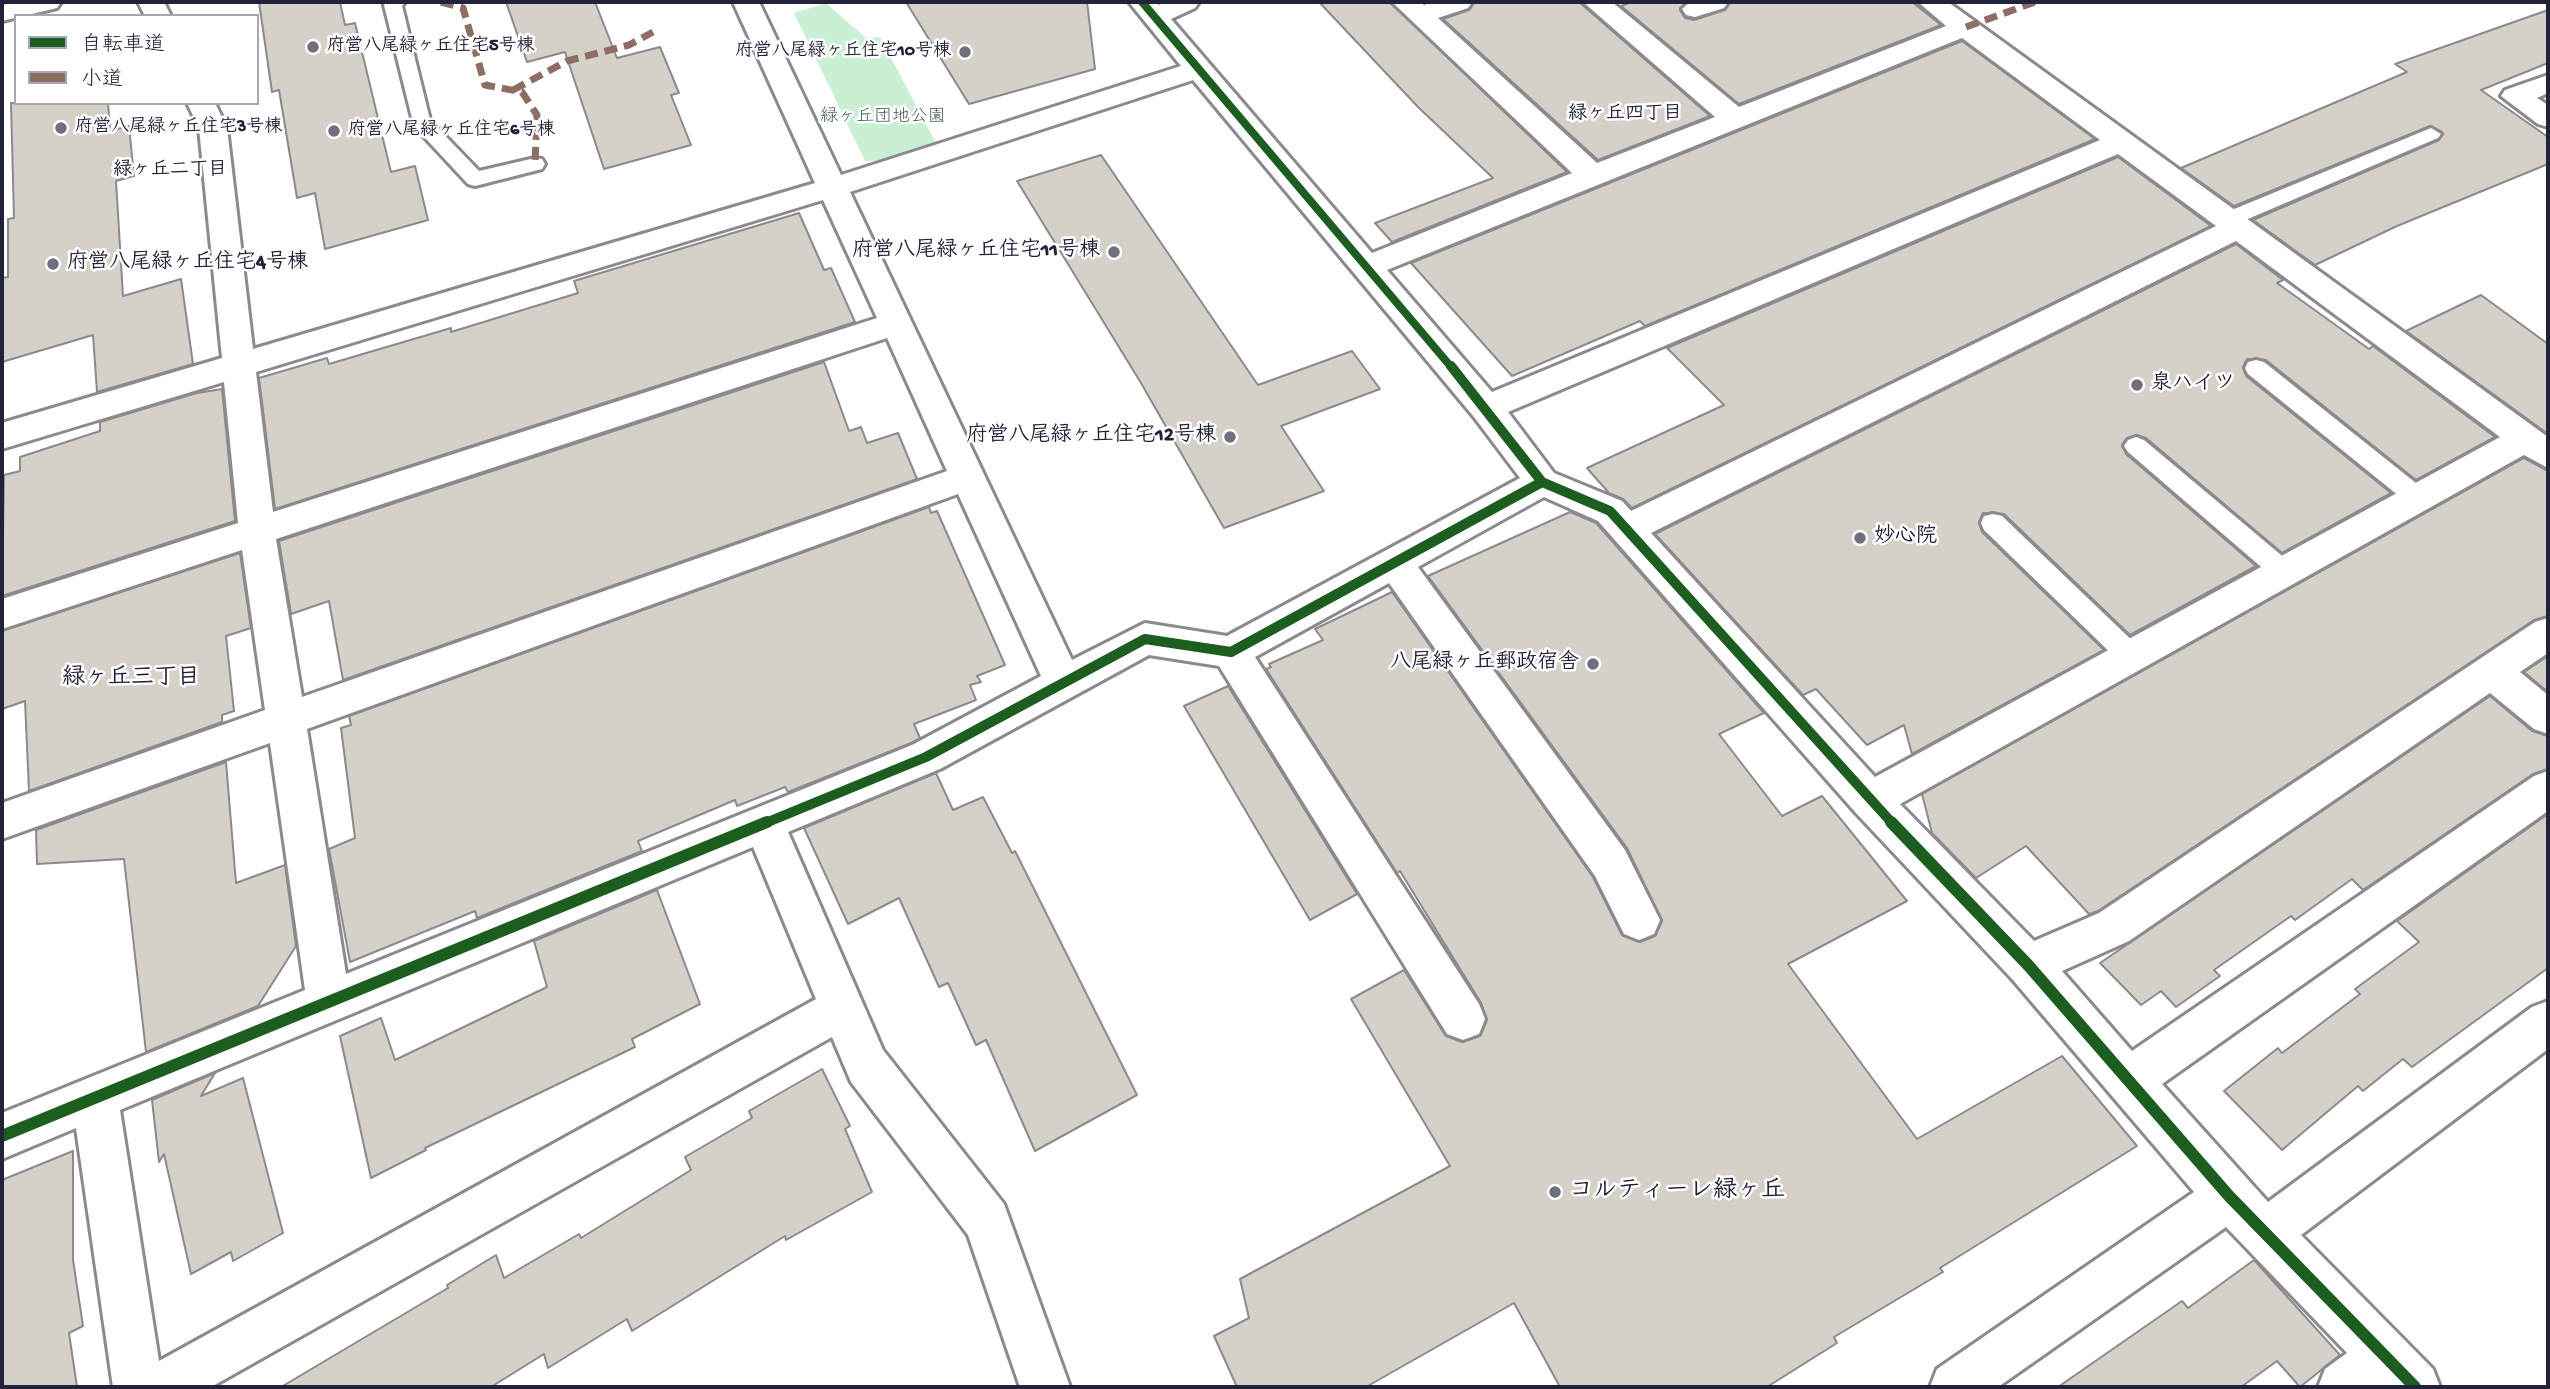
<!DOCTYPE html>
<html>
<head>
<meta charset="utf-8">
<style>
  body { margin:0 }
  #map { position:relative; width:2550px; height:1389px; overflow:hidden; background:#fff; font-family:"Gochi Hand","Klee One",sans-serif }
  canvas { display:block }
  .frame { position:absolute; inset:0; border:4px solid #22223b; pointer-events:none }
  .legend { position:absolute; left:14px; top:14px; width:245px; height:91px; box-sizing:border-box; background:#fff; border:2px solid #a7a7b1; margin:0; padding:9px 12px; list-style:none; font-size:21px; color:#22223b }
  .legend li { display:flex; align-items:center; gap:14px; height:35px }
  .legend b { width:35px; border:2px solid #a7a7b1 }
</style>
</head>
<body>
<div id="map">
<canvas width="2550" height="1389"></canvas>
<div class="frame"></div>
<ul class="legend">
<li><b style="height:9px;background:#1b5e20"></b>自転車道</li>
<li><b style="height:9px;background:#8d6e63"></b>小道</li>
</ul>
</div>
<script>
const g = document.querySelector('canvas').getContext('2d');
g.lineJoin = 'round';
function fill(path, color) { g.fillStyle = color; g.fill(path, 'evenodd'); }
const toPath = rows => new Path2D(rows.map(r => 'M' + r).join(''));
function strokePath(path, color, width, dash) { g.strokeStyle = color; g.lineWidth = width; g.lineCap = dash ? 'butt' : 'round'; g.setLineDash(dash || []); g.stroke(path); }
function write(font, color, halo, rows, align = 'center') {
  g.font = font + ' "Gochi Hand","Klee One",sans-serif'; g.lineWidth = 5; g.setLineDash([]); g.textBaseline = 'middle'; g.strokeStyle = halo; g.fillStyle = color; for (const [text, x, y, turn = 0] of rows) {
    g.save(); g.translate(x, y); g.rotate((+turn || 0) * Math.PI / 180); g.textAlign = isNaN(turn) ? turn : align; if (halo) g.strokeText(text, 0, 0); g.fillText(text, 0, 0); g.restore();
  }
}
fill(toPath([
  [826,3,866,38,880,37,936,143,875,161,865,161,794,13]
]), '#caf0d4');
const building = toPath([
  [259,2,340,2,345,25,355,23,391,172,415,166,428,220,325,249,315,193,297,198,279,90,272,92,259,2],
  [506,2,595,2,617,58,660,47,679,93,671,95,691,145,604,169,565,52,527,62,506,2],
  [906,2,1087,2,1095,69,969,104,906,2],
  [1319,2,1390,2,1567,172,1392,242,1375,223,1493,178,1419,108,1319,2],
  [1475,2,1579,2,1710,116,1598,160,1443,19,1469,10,1475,2],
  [1632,2,1686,2,1680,10,1685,18,1694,20,1725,10,1731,2,1912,2,1941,25,1739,104,1621,6,1632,2],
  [2548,10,2548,63,2481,90,2548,137,2548,164,2397,226,2315,265,2253,220,2439,140,2442,132,2430,126,2234,206,2181,168,2407,72,2395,64,2548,10],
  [1962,41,2095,139,1645,326,1640,321,1512,376,1411,263,1962,41],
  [11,103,108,103,110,131,129,126,134,176,116,181,123,296,181,279,193,364,97,392,93,335,2,362,2,278,8,277,8,219,14,218,11,103],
  [1101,155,1258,385,1352,351,1380,389,1281,426,1324,491,1224,528,1141,383,1017,181,1101,155],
  [2118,157,2211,226,1632,508,1623,499,1609,493,1587,468,1724,405,1667,348,2118,157],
  [799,213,824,270,831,268,855,322,275,509,259,378,327,358,329,364,451,328,451,332,578,293,574,281,799,213],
  [2236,244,2283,280,2277,283,2369,349,2373,346,2495,437,2416,480,2266,360,2247,359,2243,367,2246,376,2391,493,2282,553,2146,438,2137,435,2127,438,2122,445,2126,454,2256,566,2130,635,2004,514,1983,513,1979,522,1982,532,2104,650,1912,754,1904,725,1867,745,1816,689,1803,695,1655,534,2236,244],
  [2481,295,2548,344,2548,434,2406,331,2481,295],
  [824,362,849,431,861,427,867,443,898,433,917,479,343,680,329,601,291,614,279,541,824,362],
  [222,389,235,521,2,596,4,475,20,471,20,457,100,431,100,422,197,393,222,389],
  [2524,458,2548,471,2548,616,2534,620,2098,911,2089,914,2026,846,1976,878,1932,833,1922,794,2524,458],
  [929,507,931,513,937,511,1005,665,977,676,981,682,970,685,976,700,914,724,920,738,911,743,788,792,785,787,737,806,735,800,638,841,642,851,477,918,475,911,350,962,329,849,355,838,341,728,351,725,349,716,929,507],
  [1570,512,1596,523,1764,713,1719,734,1782,816,1822,796,1907,901,1788,964,1917,1139,2062,1056,2137,1146,1940,1268,1943,1272,1834,1337,1837,1343,1767,1387,1560,1387,1514,1303,1366,1387,1237,1387,1214,1336,1249,1318,1240,1279,1450,1166,1351,999,1404,970,1446,1036,1462,1042,1480,1036,1487,1020,1481,1003,1400,871,1397,873,1266,669,1271,667,1269,664,1323,640,1315,629,1392,592,1593,877,1622,935,1640,942,1655,936,1662,921,1627,848,1428,576,1570,512],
  [240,553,251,628,226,636,234,711,222,715,222,722,29,791,25,701,2,709,2,631,240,553],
  [2548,656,2548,692,2524,672,2548,656],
  [1228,686,1357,894,1310,920,1184,706,1228,686],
  [2490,696,2532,731,2548,736,2548,769,2533,774,2363,890,2352,879,2295,920,2291,916,2214,970,2220,976,2176,1007,2161,991,2141,1005,2100,963,2490,696],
  [226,762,236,883,285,865,296,946,258,1006,146,1052,124,859,37,864,36,830,226,762],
  [936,773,953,810,983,797,1012,853,1015,851,1137,1095,1035,1151,986,1040,976,1045,948,983,939,987,899,898,848,924,804,828,936,773],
  [2548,814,2548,968,2412,1067,2403,1059,2363,1091,2358,1086,2282,1150,2224,1091,2278,1048,2282,1053,2360,994,2355,989,2419,942,2397,921,2548,814],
  [657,890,700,1004,632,1039,635,1047,425,1148,426,1150,371,1178,340,1036,381,1018,395,1060,547,987,534,941,657,890],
  [822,1069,850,1126,845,1129,872,1192,786,1240,785,1236,632,1331,627,1319,548,1368,544,1354,491,1387,281,1387,448,1288,447,1285,496,1255,504,1278,579,1234,581,1238,691,1170,685,1157,752,1118,749,1111,822,1069],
  [215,1073,201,1096,243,1078,283,1233,233,1261,231,1252,191,1274,164,1154,159,1162,152,1100,215,1073],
  [73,1151,73,1260,83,1326,69,1333,77,1387,2,1387,2,1180,73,1151],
  [2254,1260,2340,1355,2300,1387,2277,1361,2241,1387,2058,1387,2182,1301,2188,1308,2254,1260]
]);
fill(building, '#d6d1c8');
strokePath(building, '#8a8a8f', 2);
const lane = toPath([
  [386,2,405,2,402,6,430,120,479,171,535,158,542,159,545,164,542,169,475,186,468,184,414,126,384,5,386,2],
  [2431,128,2441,134,2438,138,2236,224,2222,224,2219,219,2222,214,2431,128],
  [2256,360,2264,362,2426,491,2430,498,2426,505,2418,507,2410,505,2248,374,2245,368,2248,362,2256,360],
  [2136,437,2144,440,2293,565,2296,572,2293,579,2284,582,2275,579,2128,452,2124,446,2128,440,2136,437],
  [1993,514,2002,516,2140,648,2144,656,2140,664,2131,667,2122,664,1984,530,1981,523,1984,516,1993,514]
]);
const street = toPath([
  [16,2,61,2,57,8,2,21,2,5,16,2],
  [138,2,164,2,171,16,145,16,138,2],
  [733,2,759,2,841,175,1181,66,1129,2,1156,2,1159,5,1165,2,1199,2,1195,8,1171,19,1372,253,1572,173,1392,2,1420,2,1424,5,1433,2,1472,2,1468,8,1438,18,1597,163,1715,117,1583,2,1612,2,1739,107,1946,26,1918,2,1948,2,2548,437,2548,468,2524,455,1900,804,2034,941,2099,913,2535,622,2548,618,2548,653,2520,672,2548,695,2548,734,2534,729,2490,693,2129,941,2062,971,2132,1051,2534,776,2548,771,2548,811,2162,1084,2268,1202,2532,1007,2548,1001,2548,1049,2301,1235,2433,1369,2440,1387,2318,1387,2325,1369,2347,1353,2226,1227,1998,1387,1930,1387,1937,1369,2194,1192,2013,980,1856,813,1598,521,1544,497,1418,567,1625,850,1660,920,1654,934,1639,940,1624,934,1595,876,1389,583,1255,657,1479,1004,1485,1019,1479,1034,1463,1040,1447,1034,1219,666,1149,655,940,769,788,832,883,1050,1004,1204,1070,1387,1020,1387,968,1235,851,1082,832,1037,211,1387,113,1387,76,1128,2,1159,2,1113,305,990,270,743,2,839,2,803,265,710,242,550,2,629,2,599,238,523,224,382,2,449,2,423,222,358,199,128,187,103,215,103,227,128,253,349,815,183,733,2],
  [1962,38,2100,140,1492,392,1387,270,1962,38],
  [1193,80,1474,417,1520,478,1227,636,1145,623,1072,660,850,192,1193,80],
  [2118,154,2216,226,1631,511,1622,501,1554,473,1508,412,2118,154],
  [823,200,877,318,273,512,256,372,823,200],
  [2236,241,2500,437,1875,777,1651,533,2236,241],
  [887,338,947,471,302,697,276,539,887,338],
  [958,494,1041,676,912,745,346,974,307,729,958,494],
  [753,847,816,999,159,1361,120,1110,753,847],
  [1690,2,1728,2,1724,8,1695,17,1686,15,1682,9,1690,2],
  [2548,75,2548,93,2537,98,2548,105,2548,127,2538,124,2501,96,2505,90,2548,75]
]);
strokePath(lane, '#8a8a8f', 6);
strokePath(street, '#8a8a8f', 6);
fill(lane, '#fff');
fill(street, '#fff');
strokePath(toPath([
  [441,2,463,8,485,85,522,92,537,115,535,164],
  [1966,27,2035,2],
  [513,90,567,61,629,45,653,32]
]), '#8d6e63', 7, [13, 7]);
strokePath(toPath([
  [1142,2,1452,368]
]), '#1b5e20', 8);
strokePath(toPath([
  [1451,366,1542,482,1610,511,1893,824],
  [763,824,926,757,1145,639,1231,652,1542,482]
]), '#1b5e20', 10);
strokePath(toPath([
  [1891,822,2028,965,2229,1196,2415,1387],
  [2,1136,767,822]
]), '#1b5e20', 12);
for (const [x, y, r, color] of [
  [313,47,7,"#6f6f80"],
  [965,52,7,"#6f6f80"],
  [61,128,7,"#6f6f80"],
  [334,131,7,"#6f6f80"],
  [1114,252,7,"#6f6f80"],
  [53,264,7,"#6f6f80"],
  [2137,385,7,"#6f6f80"],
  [1230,437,7,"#6f6f80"],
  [1860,538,7,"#6f6f80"],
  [1593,664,7,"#6f6f80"],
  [1555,1192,7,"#6f6f80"]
]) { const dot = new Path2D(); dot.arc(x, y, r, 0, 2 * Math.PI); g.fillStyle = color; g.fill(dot); strokePath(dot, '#fff', 2.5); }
write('bold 18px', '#22223b', '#fff', [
  ["府営八尾緑ヶ丘住宅5号棟",327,47],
  ["府営八尾緑ヶ丘住宅10号棟",951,52,"right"],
  ["府営八尾緑ヶ丘住宅3号棟",75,128],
  ["府営八尾緑ヶ丘住宅6号棟",348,131]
], 'left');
write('18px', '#475c5e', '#fff', [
  ["緑ヶ丘団地公園",883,118]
]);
write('bold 19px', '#22223b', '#fff', [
  ["緑ヶ丘四丁目",1625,115],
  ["緑ヶ丘二丁目",170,171]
]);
write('bold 21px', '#22223b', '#fff', [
  ["府営八尾緑ヶ丘住宅11号棟",1100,252],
  ["府営八尾緑ヶ丘住宅4号棟",67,264,"left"],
  ["泉ハイツ",2151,385,"left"],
  ["府営八尾緑ヶ丘住宅12号棟",1216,437],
  ["妙心院",1874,538,"left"],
  ["八尾緑ヶ丘郵政宿舎",1579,664]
], 'right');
write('bold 23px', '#22223b', '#fff', [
  ["緑ヶ丘三丁目",131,679]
]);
write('bold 24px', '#22223b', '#fff', [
  ["コルティーレ緑ヶ丘",1569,1192]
], 'left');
</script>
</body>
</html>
